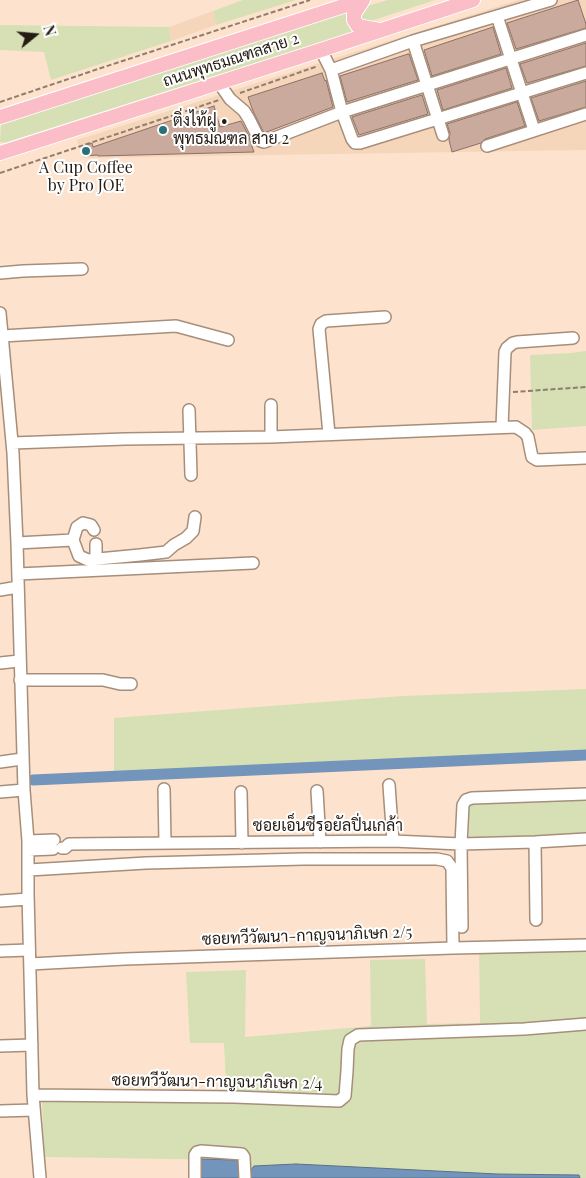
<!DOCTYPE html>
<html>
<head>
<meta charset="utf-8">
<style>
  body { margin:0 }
  #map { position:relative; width:586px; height:1178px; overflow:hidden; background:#fde3cd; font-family:"Playfair Display",serif }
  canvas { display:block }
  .north { position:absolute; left:10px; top:10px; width:50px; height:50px; -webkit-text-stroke:4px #fff; paint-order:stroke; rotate:73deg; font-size:14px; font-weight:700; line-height:20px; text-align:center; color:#241b13 }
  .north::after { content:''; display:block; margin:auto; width:18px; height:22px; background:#241b13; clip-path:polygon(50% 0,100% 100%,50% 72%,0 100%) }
</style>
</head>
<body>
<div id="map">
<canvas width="586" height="1178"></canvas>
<div class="north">N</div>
</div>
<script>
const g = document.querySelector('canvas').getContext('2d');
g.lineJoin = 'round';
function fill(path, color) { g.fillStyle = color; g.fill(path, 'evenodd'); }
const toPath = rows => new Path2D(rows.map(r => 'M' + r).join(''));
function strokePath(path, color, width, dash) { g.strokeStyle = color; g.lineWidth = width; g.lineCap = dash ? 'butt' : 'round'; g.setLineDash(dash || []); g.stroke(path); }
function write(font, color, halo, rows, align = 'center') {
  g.font = font + ' "Playfair Display",Sarabun,serif'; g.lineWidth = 4; g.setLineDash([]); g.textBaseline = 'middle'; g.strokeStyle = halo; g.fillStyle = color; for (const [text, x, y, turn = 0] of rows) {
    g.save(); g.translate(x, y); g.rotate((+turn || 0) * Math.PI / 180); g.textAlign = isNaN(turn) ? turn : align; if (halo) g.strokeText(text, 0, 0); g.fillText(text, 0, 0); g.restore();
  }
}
fill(toPath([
  [518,0,586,0,586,150,83,158,77,140],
  [213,11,216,25,171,41,169,27]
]), '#f6d6bb');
fill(toPath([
  [243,0,296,0,216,25,213,11],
  [388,0,435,0,368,22,362,21,359,16,364,7],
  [345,12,349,12,355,31,6,143,0,142,1,124],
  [0,25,169,27,171,41,51,80,44,52,0,50],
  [586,351,586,426,532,430,530,355,571,353],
  [586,689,586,757,114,780,114,718,402,696],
  [586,800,586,834,469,838,468,804],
  [586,940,586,1178,580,1178,579,1175,497,1174,239,1178,238,1160,44,1157,42,1101,227,1102,224,1043,190,1043,186,972,246,970,245,1037,371,1026,370,960,425,959,427,1024,480,1023,479,944]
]), '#d6e0b4');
const water = toPath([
  [200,1159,238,1160,239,1178,200,1178,200,1159],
  [296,1164,497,1174,579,1175,580,1178,249,1178,249,1172,254,1166,296,1164]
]);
fill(water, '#7394bb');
strokePath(water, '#5b7089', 1);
strokePath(toPath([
  [33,780,586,755]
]), '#7394bb', 11);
const building = toPath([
  [578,0,586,24,586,28,516,49,507,23,578,0],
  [493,27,501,54,432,76,424,50,493,27],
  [586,43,586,66,527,83,520,64,586,43],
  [408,54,409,54,418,80,347,102,340,76,408,54],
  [506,68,512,88,443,110,437,90,506,68],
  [322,73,325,81,326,80,333,107,264,133,253,111,248,97,322,73],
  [586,81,586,107,539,121,531,98,586,81],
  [422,95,428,114,359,135,352,117,422,95],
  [517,102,525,126,485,139,481,143,452,152,449,140,450,133,447,124,517,102],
  [214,106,220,127,241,121,250,138,249,138,254,152,98,156,98,155,85,156,82,147,92,143,93,147,214,106]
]);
fill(building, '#c9aa9d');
strokePath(building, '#8e7165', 1);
const minor = toPath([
  [497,16,534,130],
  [413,41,443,135],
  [321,50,331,70,342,112,352,139,355,143,360,143,586,73],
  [331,70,413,41,551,0],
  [219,83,230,99,244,111,249,119,259,139,261,141,264,142,342,112,586,35],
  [487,146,586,114],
  [0,273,23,271,82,269],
  [0,313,13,453,17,543,24,790,28,841,28,893,33,1095,40,1178],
  [2,336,176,326,228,340],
  [271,405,271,437],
  [189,410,191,475],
  [502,427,505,352,507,348,513,343,517,342,573,338],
  [329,434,319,329,321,324,326,321,385,317],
  [12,443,125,439,271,437,516,427,525,433,528,437,532,457,537,460,586,458],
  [94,530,91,525,83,523,77,527,73,540,79,556,88,560,140,555,166,552,174,545,186,538,193,531,195,517],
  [17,543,73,540],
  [96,559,96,544],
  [18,574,253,563],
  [0,590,18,587],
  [0,663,19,661],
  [20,680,103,680,120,684,131,684],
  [0,762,22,759],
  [389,785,393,841],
  [164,789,165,843],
  [317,791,320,842],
  [0,792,24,790],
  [241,792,242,843],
  [28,841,54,840],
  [535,842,536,920],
  [62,848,65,848,69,844,393,841,461,844,535,842,586,839],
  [28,850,53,849],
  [29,870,146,863,304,859,437,859,447,861,452,868,453,948],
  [0,901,28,899],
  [462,927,461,844,463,805,466,800,472,798,586,794],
  [0,951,29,950],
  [30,964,125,959,453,948,586,945],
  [0,1046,32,1045],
  [33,1095,234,1097,339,1101,345,1096,347,1071,348,1049,350,1040,358,1035,524,1029,586,1024],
  [0,1111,34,1110],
  [195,1178,195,1155,197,1152,201,1151,242,1154,244,1157,245,1178]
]);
const major = toPath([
  [363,0,354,14,354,20,358,26,379,30],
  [0,117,362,0],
  [0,153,321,50,473,0]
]);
strokePath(minor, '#a68e7a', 14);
strokePath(major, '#fff', 16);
strokePath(toPath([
  [240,93,318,66],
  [0,102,101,68,310,0],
  [0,173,219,100],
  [513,392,586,387]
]), '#8f7e6f', 2, [5, 2.5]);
strokePath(minor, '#fff', 11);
strokePath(major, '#fbbdc8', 14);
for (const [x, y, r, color] of [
  [163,130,5,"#28717b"],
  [86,151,5,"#28717b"]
]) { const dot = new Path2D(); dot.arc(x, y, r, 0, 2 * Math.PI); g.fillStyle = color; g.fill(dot); strokePath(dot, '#fff', 2); }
write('16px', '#241b13', '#fff', [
  ["ถนนพุทธมณฑลสาย 2",231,60,-18],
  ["ซอยเอ็นซีรอยัลปิ่นเกล้า",328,826],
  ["ซอยทวีวัฒนา-กาญจนาภิเษก 2/5",307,936,-2],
  ["ซอยทวีวัฒนา-กาญจนาภิเษก 2/4",217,1082,1]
]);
write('16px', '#241b13', '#fff', [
  ["ติ่งไท้ฝู •",173,121],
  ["พุทธมณฑล สาย 2",173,139],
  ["A Cup Coffee",86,168,"center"],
  ["by Pro JOE",86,186,"center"]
], 'left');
</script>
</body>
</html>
